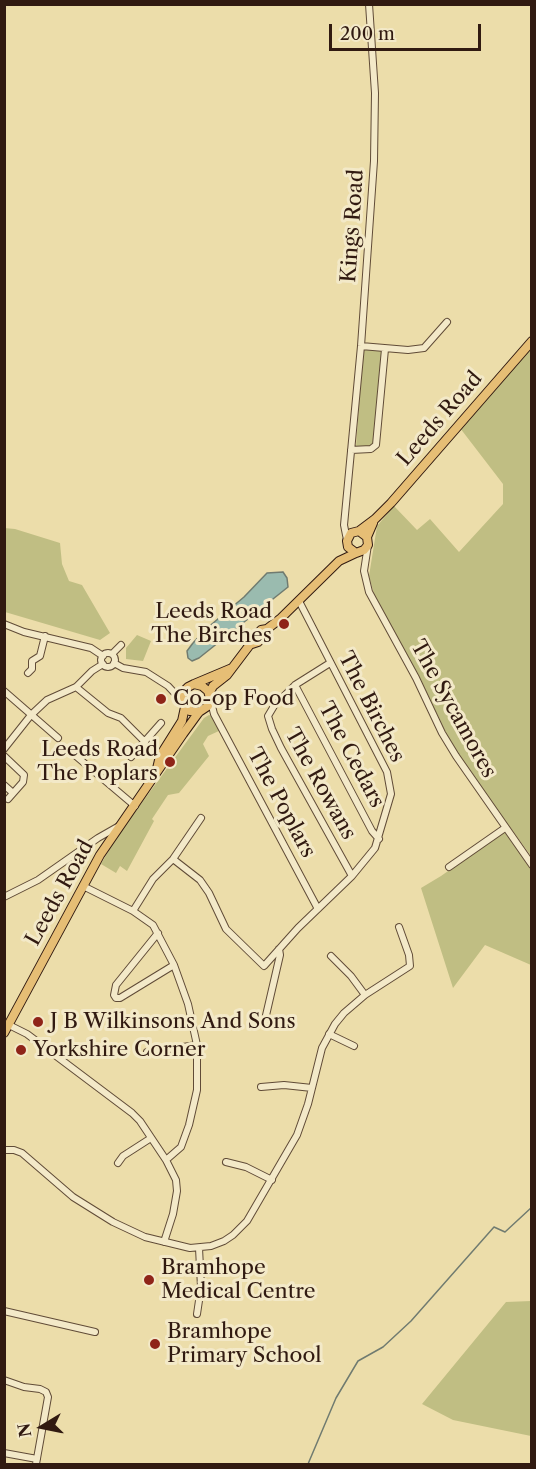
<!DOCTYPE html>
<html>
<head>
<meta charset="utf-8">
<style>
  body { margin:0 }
  #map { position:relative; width:536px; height:1469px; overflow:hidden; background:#ecddaa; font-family:"Libre Caslon Text",serif }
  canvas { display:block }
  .frame { position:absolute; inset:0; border:6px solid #311a11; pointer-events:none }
  .north { position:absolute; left:12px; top:1397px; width:60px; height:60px; -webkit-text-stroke:4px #f3e9c8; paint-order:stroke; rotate:260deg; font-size:16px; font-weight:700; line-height:24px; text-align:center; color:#311a11 }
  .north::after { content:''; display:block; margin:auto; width:21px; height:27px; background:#311a11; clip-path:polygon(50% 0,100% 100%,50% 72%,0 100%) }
  .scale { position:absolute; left:329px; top:24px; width:152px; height:27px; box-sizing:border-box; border:3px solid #311a11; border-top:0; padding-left:8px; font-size:18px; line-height:21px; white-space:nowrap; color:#311a11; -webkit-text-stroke:4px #f3e9c8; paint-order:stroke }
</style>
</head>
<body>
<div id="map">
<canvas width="536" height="1469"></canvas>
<div class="frame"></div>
<div class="north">N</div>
<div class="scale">200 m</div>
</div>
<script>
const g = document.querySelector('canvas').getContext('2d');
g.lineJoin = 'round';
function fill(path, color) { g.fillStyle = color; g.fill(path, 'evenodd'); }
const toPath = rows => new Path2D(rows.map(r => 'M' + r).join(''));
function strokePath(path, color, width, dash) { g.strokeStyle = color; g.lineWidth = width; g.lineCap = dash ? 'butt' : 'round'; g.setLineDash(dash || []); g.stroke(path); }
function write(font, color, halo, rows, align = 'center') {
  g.font = font + ' "Libre Caslon Text",serif'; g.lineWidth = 6; g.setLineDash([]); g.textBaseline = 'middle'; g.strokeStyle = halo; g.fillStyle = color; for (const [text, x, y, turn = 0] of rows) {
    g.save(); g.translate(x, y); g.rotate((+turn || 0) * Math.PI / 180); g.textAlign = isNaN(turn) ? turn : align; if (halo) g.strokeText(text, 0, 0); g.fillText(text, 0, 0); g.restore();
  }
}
fill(toPath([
  [363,348,380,349,382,354,374,444,371,446,356,447],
  [530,349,531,349,531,856,461,760,449,739,418,674,375,598,369,576,377,526,394,506,417,530,430,519,459,552,503,504,503,484,460,428],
  [4,528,15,529,60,543,62,564,69,581,82,585,110,633,100,640,5,612],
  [137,635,151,641,143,661,126,659,126,648],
  [209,715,212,716,221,730,208,736,203,744,209,756,179,793,168,795,152,819,154,821,127,871,120,866,116,873,101,864,116,838,204,718],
  [505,831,531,870,531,965,485,945,453,988,421,888,441,876],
  [531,1301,531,1436,453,1420,422,1404,506,1302]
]), '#c0be83');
const water = toPath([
  [283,572,287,578,288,587,199,658,192,661,188,658,187,651,193,643,206,629,244,597,267,573,283,572]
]);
fill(water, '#9abbaf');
strokePath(water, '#707b70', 1.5);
strokePath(toPath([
  [308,1464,336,1398,358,1361,383,1347,411,1321,494,1227,505,1232,532,1207]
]), '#707b70', 1.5);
const minor = toPath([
  [361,346,408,350,424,348,447,322],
  [351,450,371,449,376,445,385,349],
  [347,540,344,525,361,346,374,161,375,93,369,4],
  [368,545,364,571,369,592,416,678,442,733,456,756,532,865],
  [4,624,24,632,91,648,103,656],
  '101 660a7 7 0 1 1 14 0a7 7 0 1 1-14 0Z',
  [112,654,121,645],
  [114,663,123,668,146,672,168,686,182,701],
  [330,663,295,685,274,706,268,716,272,729,281,748,352,876],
  [28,673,32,669,32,661,40,656,45,636],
  [295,685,372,831,379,839],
  [76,687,108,713,121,718,145,742],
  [4,691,58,738],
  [211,702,214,714,318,909],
  [4,749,31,715,47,700,76,687,92,671,103,664],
  [70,751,135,806],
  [4,756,24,775,23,782,8,799],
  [131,757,161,723],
  [4,785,13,793],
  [173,859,200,880,209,893,226,929,264,966,298,928,352,876,375,848,391,794,387,772,299,601],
  [449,867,505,828],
  [83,886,133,911,153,925,174,965,188,1004,197,1045,197,1090,189,1125,181,1147,166,1160],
  [4,897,38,880,98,838,119,826],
  [133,911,153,879,173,859,201,818],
  [158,933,116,985,114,995,116,998,120,998,174,965],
  [331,956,351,976,365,995],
  [264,1024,280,955,279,949],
  [9,1025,27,1034,132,1113,140,1121,166,1160,176,1180,177,1191,173,1214,164,1242],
  [329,1034,354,1046],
  [147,1052,197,1045],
  [261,1087,284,1085,312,1088],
  [4,1150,14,1150,22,1153,73,1197,113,1222,145,1237,190,1248,211,1246,224,1241,233,1235,247,1221,297,1135,308,1104,322,1048,335,1024,344,1013,365,995,410,966,409,955,399,927],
  [226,1162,246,1167,272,1180],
  [118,1163,123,1156,151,1138],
  [4,1311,95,1332],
  [197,1314,201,1287,199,1248],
  [4,1380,24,1387,40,1389,46,1392,48,1397,36,1464],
  [4,1453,37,1459]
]);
const highway = toPath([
  [359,531,375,519,391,503,532,341],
  [367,537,359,531,351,533,347,541,348,547,356,553,364,550,368,545,367,537,373,523],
  [252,644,258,642,265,634,267,629],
  [194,684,232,668],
  [209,694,213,686,227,675,261,630,267,629,280,619,339,561,356,553],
  [156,773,160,756,182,721,185,707],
  [4,1033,100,855,183,734,199,712,208,706,210,698,208,691,202,686,194,684,188,687,183,692,182,702,190,711,199,712]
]);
strokePath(minor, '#604b37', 8);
strokePath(highway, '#311a11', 10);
strokePath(minor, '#f3e9c8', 6);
strokePath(highway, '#e6be75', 8);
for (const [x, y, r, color] of [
  [284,624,6,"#8f2418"],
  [161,699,6,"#8f2418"],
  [170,762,6,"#8f2418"],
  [38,1022,6,"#8f2418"],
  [21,1050,6,"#8f2418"],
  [149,1280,6,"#8f2418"],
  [155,1344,6,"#8f2418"]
]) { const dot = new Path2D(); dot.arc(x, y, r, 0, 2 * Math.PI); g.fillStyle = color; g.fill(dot); strokePath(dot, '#f3e9c8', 2); }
write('21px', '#311a11', '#f3e9c8', [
  ["Kings Road",353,226,-86],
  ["Leeds Road",440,419,-49],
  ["The Birches",371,707,63],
  ["The Sycamores",453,709,61],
  ["The Cedars",351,755,62],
  ["The Rowans",320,784,61],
  ["The Poplars",281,803,62],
  ["Leeds Road",60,893,-61]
]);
write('21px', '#311a11', '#f3e9c8', [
  ["Leeds Road",272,612,"right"],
  ["The Birches",272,636,"right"],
  ["Co-op Food",173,699],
  ["Leeds Road",158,750,"right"],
  ["The Poplars",158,774,"right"],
  ["J B Wilkinsons And Sons",50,1022],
  ["Yorkshire Corner",33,1050],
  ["Bramhope",161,1268],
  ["Medical Centre",161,1292],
  ["Bramhope",167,1332],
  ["Primary School",167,1356]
], 'left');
</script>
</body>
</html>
